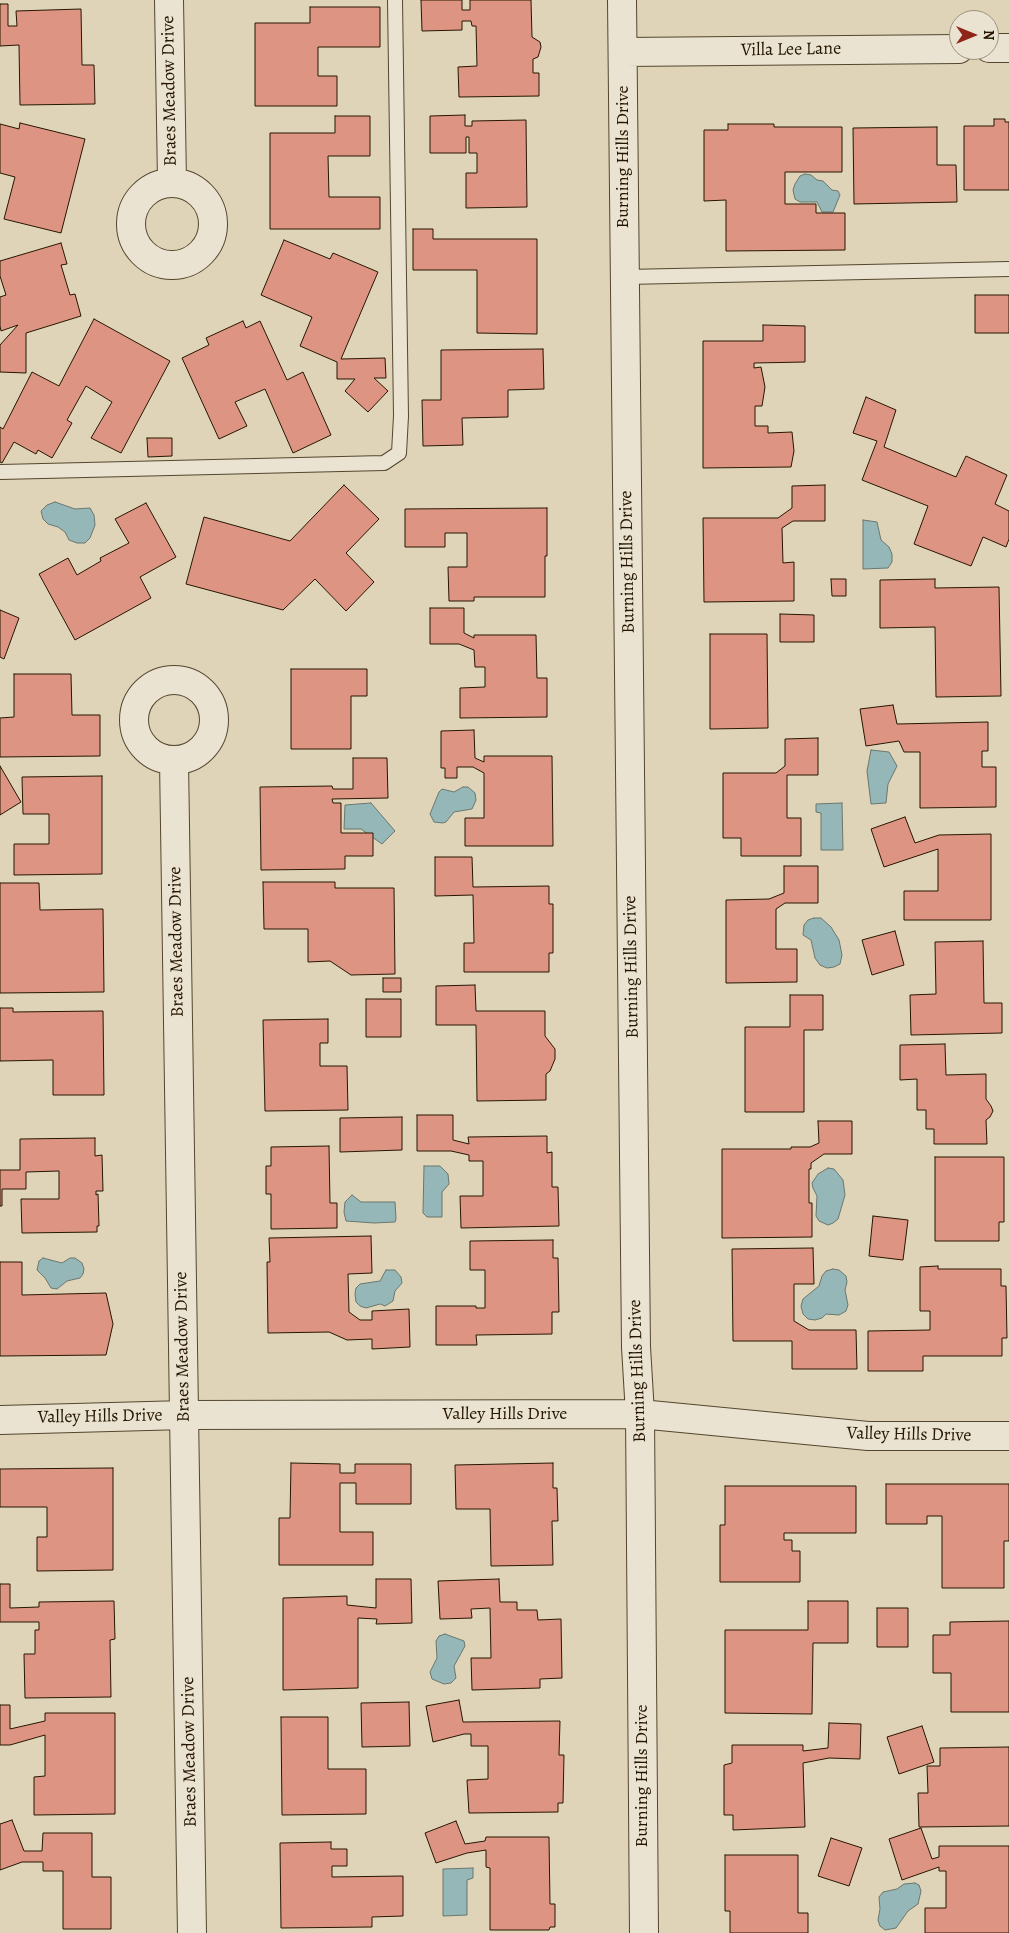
<!DOCTYPE html>
<html>
<head>
<meta charset="utf-8">
<style>
  body { margin:0 }
  #map { position:relative; width:1009px; height:1933px; overflow:hidden; background:#dfd4b8; font-family:Alegreya,serif }
  canvas { display:block }
  .north { position:absolute; left:949px; top:10px; width:50px; height:50px; box-sizing:border-box; background:#eae3d1; border:1px solid #9c917d; border-radius:50%; rotate:90deg; font-size:14px; font-weight:700; line-height:20px; text-align:center; color:#261600 }
  .north::after { content:''; display:block; margin:auto; width:18px; height:22px; background:#8f2418; clip-path:polygon(50% 0,100% 100%,50% 72%,0 100%) }
</style>
</head>
<body>
<div id="map">
<canvas width="1009" height="1933"></canvas>
<div class="north">N</div>
</div>
<script>
const g = document.querySelector('canvas').getContext('2d');
g.lineJoin = 'round';
function fill(path, color) { g.fillStyle = color; g.fill(path, 'evenodd'); }
const toPath = rows => new Path2D(rows.map(r => 'M' + r).join(''));
function strokePath(path, color, width, dash) { g.strokeStyle = color; g.lineWidth = width; g.lineCap = dash ? 'butt' : 'round'; g.setLineDash(dash || []); g.stroke(path); }
function write(font, color, halo, rows, align = 'center') {
  g.font = font + ' Alegreya,serif'; g.lineWidth = 5; g.setLineDash([]); g.textBaseline = 'middle'; g.strokeStyle = halo; g.fillStyle = color; for (const [text, x, y, turn = 0] of rows) {
    g.save(); g.translate(x, y); g.rotate((+turn || 0) * Math.PI / 180); g.textAlign = isNaN(turn) ? turn : align; if (halo) g.strokeText(text, 0, 0); g.fillText(text, 0, 0); g.restore();
  }
}
const water = toPath([
  [805,174,811,175,817,180,823,181,832,190,838,191,840,195,833,212,822,212,817,202,800,202,795,199,793,190,795,184,800,176,805,174],
  [55,502,75,509,90,508,94,515,95,525,90,538,85,543,77,543,69,540,65,532,58,527,48,524,43,519,41,511,47,505,55,502],
  [863,520,877,522,881,540,889,547,892,554,892,562,888,568,863,569,863,520],
  [871,750,889,752,897,766,888,784,886,803,871,804,867,771,871,750],
  [463,787,468,787,475,793,476,800,472,809,454,812,446,822,443,823,434,822,430,814,439,792,442,789,454,792,463,787],
  [371,803,395,831,382,844,361,829,344,829,345,805,371,803],
  [842,803,843,850,821,850,821,813,816,812,816,804,842,803],
  [814,918,821,918,831,927,839,940,842,955,840,964,834,967,827,968,820,965,815,958,811,940,803,935,804,925,808,920,814,918],
  [424,1166,440,1166,448,1174,449,1184,442,1192,442,1217,427,1217,423,1213,424,1166],
  [828,1168,834,1169,843,1180,845,1195,838,1219,833,1223,828,1225,819,1221,816,1216,817,1196,813,1188,812,1183,818,1174,828,1168],
  [352,1195,361,1202,395,1202,396,1219,395,1222,374,1223,346,1221,344,1212,345,1202,352,1195],
  [43,1258,62,1263,70,1258,75,1258,82,1263,84,1269,83,1274,80,1278,67,1281,57,1289,51,1288,45,1278,37,1270,39,1261,43,1258],
  [833,1269,839,1270,846,1276,847,1282,845,1290,848,1305,846,1311,839,1315,826,1314,822,1318,815,1320,808,1319,803,1314,801,1306,803,1299,819,1286,822,1276,826,1271,833,1269],
  [386,1270,395,1270,401,1277,402,1283,395,1291,393,1301,385,1306,380,1304,366,1308,360,1306,356,1302,355,1294,356,1288,360,1284,380,1281,386,1270],
  [445,1634,464,1641,465,1646,454,1666,456,1678,451,1683,444,1684,432,1679,430,1672,437,1658,436,1641,439,1636,445,1634],
  [473,1868,473,1878,467,1880,467,1915,443,1916,443,1869,473,1868],
  [915,1883,919,1885,921,1891,918,1904,908,1911,896,1928,885,1930,880,1926,878,1920,880,1909,879,1897,883,1892,897,1889,904,1884,915,1883]
]);
fill(water, '#96b7b7');
strokePath(water, '#69776e', 1);
const building = toPath([
  [421,0,462,0,462,10,470,10,470,0,531,0,532,37,540,42,541,47,538,57,533,59,533,73,539,73,539,96,459,97,458,67,477,66,476,26,472,26,471,21,462,21,462,30,422,31,421,0],
  [0,4,8,4,8,26,17,26,16,11,81,9,82,65,94,65,95,104,20,105,19,45,0,46,0,4],
  [310,7,380,7,380,47,318,47,318,76,337,76,337,106,255,106,255,23,310,23,310,7],
  [465,115,465,126,472,126,472,121,526,120,527,207,466,208,466,173,477,173,477,153,469,153,469,137,466,137,466,153,430,153,430,116,465,115],
  [335,116,370,116,370,156,328,156,329,197,380,197,380,229,270,229,270,133,335,133,335,116],
  [994,119,1005,119,1005,122,1009,122,1009,190,964,190,964,126,994,126,994,119],
  [20,123,85,139,61,233,4,219,15,177,0,173,0,124,19,129,20,123],
  [728,124,774,124,774,127,842,127,842,172,785,172,785,204,816,204,816,213,845,213,845,250,726,251,726,200,704,201,704,130,728,130,728,124],
  [937,127,937,165,956,165,957,202,854,204,853,128,937,127],
  [413,229,433,229,433,239,537,239,537,334,477,333,477,270,413,270,413,229],
  [284,240,330,259,333,253,378,272,341,359,385,358,386,378,374,378,388,391,368,412,345,391,355,379,337,379,337,362,300,346,312,317,261,295,284,240],
  [61,243,67,264,61,265,70,295,75,294,81,316,26,333,26,373,0,372,0,345,18,325,1,331,0,326,0,297,6,295,0,276,0,261,61,243],
  [975,295,1009,295,1009,333,975,333,975,295],
  [94,319,170,361,121,453,91,438,112,402,86,386,67,420,72,423,52,458,38,450,36,454,14,442,2,463,0,462,0,427,3,429,32,372,59,386,94,319],
  [243,321,246,328,260,321,287,380,303,372,331,435,293,453,265,389,235,402,247,426,219,439,182,358,209,345,206,338,243,321],
  [763,325,805,326,805,362,754,363,754,368,761,367,765,387,762,406,755,406,755,426,768,426,768,433,792,432,794,451,791,467,703,468,703,341,763,341,763,325],
  [543,349,544,389,508,390,508,417,462,418,463,445,423,446,422,400,441,400,441,350,543,349],
  [866,397,896,410,884,447,956,477,966,456,1007,475,995,504,1009,511,1009,539,1006,547,983,537,971,566,914,544,928,506,862,480,877,441,853,433,866,397],
  [147,438,172,438,172,456,148,457,147,438],
  [344,485,379,519,346,553,374,582,346,611,315,579,283,610,186,584,204,517,290,541,344,485],
  [825,485,825,521,793,521,782,528,783,563,794,562,794,601,704,602,703,518,778,518,792,508,792,486,825,485],
  [146,503,176,557,140,577,151,598,75,640,39,574,68,558,77,575,101,561,100,558,129,543,115,519,146,503],
  [547,508,547,556,545,556,545,597,474,597,474,601,449,601,448,567,467,567,467,533,445,533,445,547,405,547,405,509,547,508],
  [831,579,846,579,846,596,832,596,831,579],
  [935,579,935,588,999,587,1001,696,936,697,935,627,880,628,880,580,935,579],
  [430,608,464,608,464,633,474,638,474,635,536,635,537,678,547,678,547,717,460,718,460,688,485,687,485,667,475,667,474,650,459,644,430,644,430,608],
  [0,610,19,618,4,659,0,657,0,610],
  [780,614,814,615,814,642,780,642,780,614],
  [710,634,767,634,768,728,710,729,710,634],
  [291,669,367,669,367,696,351,696,351,749,291,749,291,669],
  [14,674,71,674,72,715,100,715,100,756,0,757,0,718,14,717,14,674],
  [893,705,897,724,988,722,988,751,982,751,982,767,996,767,996,807,920,808,920,752,904,752,899,741,866,746,860,709,893,705],
  [474,730,475,758,484,762,484,756,552,756,553,846,465,846,465,818,484,818,484,773,473,767,457,767,457,778,445,778,445,768,441,768,441,731,474,730],
  [818,738,818,775,787,775,787,818,801,818,801,856,741,856,741,838,723,838,723,773,776,773,785,766,785,739,818,738],
  [353,758,387,758,388,798,332,799,333,803,341,803,341,833,373,833,373,856,345,856,345,869,261,870,260,787,332,786,333,789,353,789,353,758],
  [0,766,21,802,0,815,0,766],
  [102,776,102,874,14,875,14,844,49,844,49,814,23,814,22,777,102,776],
  [905,817,915,843,939,835,991,834,991,920,904,920,904,891,938,891,938,849,884,867,871,829,905,817],
  [435,857,472,857,473,887,549,886,549,904,553,904,553,953,549,953,549,972,464,972,464,943,474,943,473,895,435,896,435,857],
  [784,866,818,866,818,903,785,903,776,909,776,949,797,949,797,982,726,983,726,900,769,899,784,893,784,866],
  [263,882,335,882,335,888,394,888,395,974,351,975,330,961,308,962,308,929,264,929,263,882],
  [0,883,39,883,40,910,103,909,104,992,0,993,0,883],
  [895,931,904,965,872,975,862,940,895,931],
  [983,941,984,1003,1002,1003,1002,1033,911,1035,910,995,936,994,935,942,983,941],
  [383,978,401,978,401,992,383,992,383,978],
  [475,985,476,1011,545,1011,545,1036,555,1049,555,1059,550,1071,546,1074,546,1100,477,1101,476,1025,436,1025,436,986,475,985],
  [790,995,823,995,823,1030,804,1030,804,1112,745,1112,745,1027,790,1027,790,995],
  [366,999,401,999,401,1037,366,1037,366,999],
  [0,1008,13,1008,13,1012,103,1011,104,1095,53,1095,53,1060,0,1061,0,1008],
  [328,1019,328,1043,320,1043,320,1066,347,1066,348,1110,265,1111,263,1020,328,1019],
  [945,1044,946,1075,986,1074,986,1099,991,1106,993,1111,990,1117,986,1120,987,1144,934,1144,934,1129,926,1129,926,1110,917,1110,917,1079,900,1080,900,1045,945,1044],
  [417,1115,453,1115,453,1140,469,1144,468,1137,547,1136,547,1153,552,1152,552,1187,558,1187,559,1226,461,1228,460,1196,483,1196,483,1161,469,1161,469,1155,451,1151,417,1151,417,1115],
  [402,1117,402,1150,340,1152,340,1118,402,1117],
  [818,1121,852,1121,852,1154,824,1154,811,1163,811,1169,809,1169,809,1203,812,1203,812,1237,722,1238,722,1149,791,1149,791,1147,810,1147,819,1143,818,1121],
  [95,1138,95,1156,102,1155,103,1191,96,1191,96,1195,98,1194,99,1226,97,1226,97,1232,22,1233,21,1199,59,1199,59,1171,26,1172,26,1189,2,1189,2,1206,0,1206,0,1170,20,1170,20,1139,95,1138],
  [329,1146,330,1203,337,1203,337,1228,271,1229,271,1194,266,1194,266,1166,271,1166,271,1147,329,1146],
  [935,1157,1004,1157,1004,1222,999,1222,999,1241,935,1241,935,1157],
  [873,1216,908,1220,903,1260,869,1256,873,1216],
  [371,1236,372,1273,348,1274,349,1312,360,1320,372,1320,372,1311,409,1309,410,1347,372,1349,372,1339,347,1340,329,1332,268,1333,267,1262,270,1262,269,1238,371,1236],
  [553,1240,553,1258,558,1258,559,1312,552,1312,552,1334,476,1335,477,1345,436,1345,436,1306,476,1306,476,1308,485,1308,485,1270,470,1270,470,1241,553,1240],
  [813,1248,814,1284,794,1284,794,1321,809,1330,856,1330,857,1369,792,1369,792,1341,733,1341,732,1249,813,1248],
  [0,1262,22,1262,22,1295,106,1293,113,1324,106,1355,0,1356,0,1262],
  [938,1266,938,1269,1001,1269,1001,1286,1006,1286,1007,1338,1002,1338,1002,1356,923,1356,923,1371,868,1371,868,1331,930,1330,930,1311,920,1311,920,1267,938,1266],
  [291,1463,340,1464,340,1473,355,1473,355,1464,411,1464,411,1504,356,1504,356,1483,340,1483,340,1532,373,1532,373,1565,279,1565,279,1518,290,1518,291,1463],
  [553,1463,553,1488,557,1488,558,1521,552,1521,553,1565,491,1566,490,1509,456,1509,455,1465,553,1463],
  [113,1468,113,1570,37,1571,37,1537,47,1537,47,1507,0,1507,0,1469,113,1468],
  [886,1484,1009,1484,1009,1541,1004,1541,1004,1588,942,1588,942,1516,927,1516,927,1524,886,1524,886,1484],
  [725,1486,856,1486,856,1533,784,1533,784,1540,792,1540,792,1551,800,1551,800,1582,720,1582,720,1525,725,1525,725,1486],
  [376,1579,411,1579,412,1623,376,1624,377,1619,358,1618,358,1688,283,1690,283,1598,347,1596,347,1605,376,1608,376,1579],
  [499,1579,500,1602,517,1602,517,1610,537,1610,538,1620,561,1619,562,1678,540,1679,540,1688,472,1690,471,1658,491,1658,490,1608,471,1609,472,1618,440,1619,438,1581,499,1579],
  [0,1584,10,1584,10,1608,39,1607,39,1602,114,1601,115,1639,110,1640,111,1697,25,1698,24,1654,35,1654,35,1630,39,1630,39,1622,0,1622,0,1584],
  [808,1601,848,1601,848,1643,813,1643,812,1714,725,1713,725,1630,808,1630,808,1601],
  [877,1608,908,1608,908,1647,877,1647,877,1608],
  [1009,1621,1009,1712,951,1712,951,1673,933,1673,933,1635,950,1635,950,1622,1009,1621],
  [459,1700,463,1722,560,1721,559,1755,564,1755,563,1803,558,1803,558,1812,469,1813,467,1780,488,1779,488,1746,471,1746,471,1734,464,1734,433,1742,426,1706,459,1700],
  [409,1702,410,1746,362,1747,361,1703,409,1702],
  [0,1705,10,1705,10,1729,45,1721,45,1713,115,1713,115,1814,34,1815,34,1777,45,1776,45,1735,10,1745,0,1745,0,1705],
  [281,1717,328,1717,328,1769,366,1769,366,1814,282,1815,281,1717],
  [829,1723,861,1724,860,1759,829,1758,803,1763,805,1827,733,1830,733,1815,724,1815,724,1765,732,1763,732,1745,803,1745,803,1751,828,1748,829,1723],
  [922,1726,934,1762,899,1774,887,1737,922,1726],
  [1009,1747,1009,1826,919,1827,918,1793,928,1793,927,1766,940,1766,940,1748,1009,1747],
  [12,1820,24,1851,42,1851,43,1833,92,1833,92,1877,111,1877,111,1929,63,1929,63,1871,43,1871,43,1862,22,1862,0,1870,0,1824,12,1820],
  [456,1821,465,1844,485,1841,486,1837,549,1837,550,1904,555,1904,555,1927,550,1927,549,1930,490,1930,490,1868,486,1867,486,1850,467,1853,436,1863,425,1833,456,1821],
  [921,1828,932,1859,939,1857,939,1846,1009,1846,1009,1933,925,1933,925,1908,946,1908,946,1871,939,1871,939,1867,902,1880,889,1839,921,1828],
  [831,1838,862,1848,849,1886,818,1876,831,1838],
  [331,1842,331,1849,347,1849,347,1866,332,1866,332,1877,403,1876,403,1916,372,1917,372,1927,281,1928,280,1843,331,1842],
  [725,1855,798,1855,798,1913,808,1913,808,1933,730,1933,730,1911,725,1911,725,1855]
]);
fill(building, '#de9483');
strokePath(building, '#261600', 1);
const lane = toPath([
  [625,277,1009,269],
  [0,472,384,463,399,453,401,416,395,0]
]);
const street = toPath([
  [169,0,172,182],
  [622,0,636,1347,640,1414,644,1933],
  [989,48,1009,48],
  [624,52,959,49],
  '131 224a41 41 0 1 1 82 0a41 41 0 1 1-82 0Z',
  '134 720a40 40 0 1 1 80 0a40 40 0 1 1-80 0Z',
  [174,761,192,1933],
  [0,1420,185,1415,640,1414,868,1436,1009,1436]
]);
strokePath(lane, '#54462e', 16);
strokePath(street, '#54462e', 30);
strokePath(lane, '#eae3d1', 14);
strokePath(street, '#eae3d1', 28);
write('18px', '#261600', '#eae3d1', [
  ["Villa Lee Lane",791,50,-1],
  ["Braes Meadow Drive",170,91,-91],
  ["Burning Hills Drive",624,157,-90],
  ["Burning Hills Drive",628,562,-91],
  ["Braes Meadow Drive",177,942,-91],
  ["Burning Hills Drive",632,967,-91],
  ["Braes Meadow Drive",183,1347,-91],
  ["Burning Hills Drive",638,1371,-92],
  ["Valley Hills Drive",505,1415],
  ["Valley Hills Drive",100,1417,-1],
  ["Valley Hills Drive",909,1435,1],
  ["Braes Meadow Drive",190,1752,-91],
  ["Burning Hills Drive",643,1776,-90]
]);
</script>
</body>
</html>
